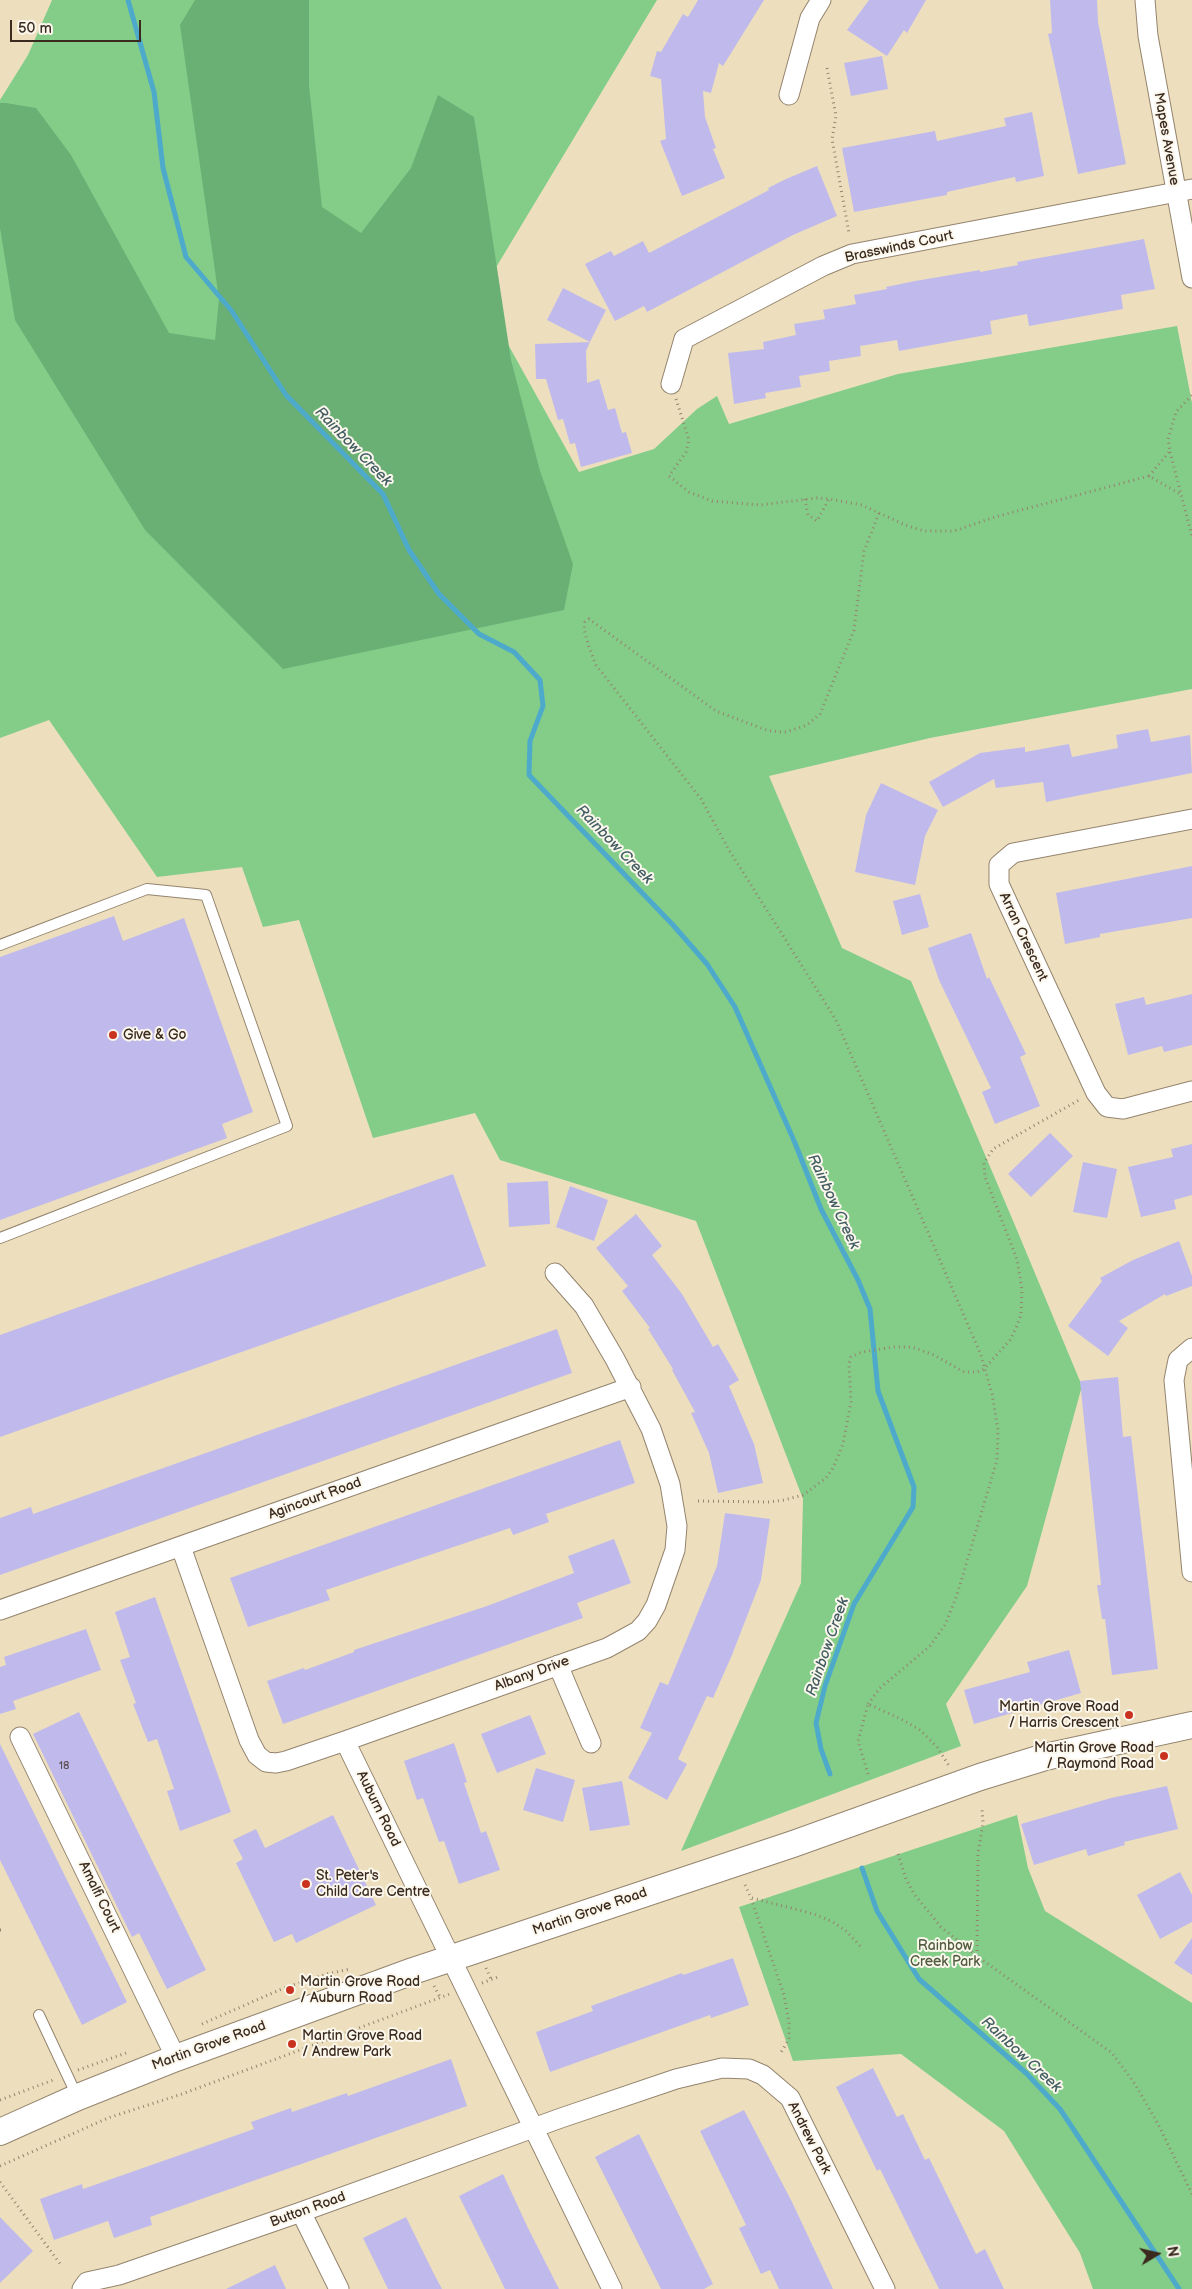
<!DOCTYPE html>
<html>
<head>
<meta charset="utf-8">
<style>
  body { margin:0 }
  #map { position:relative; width:1192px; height:2289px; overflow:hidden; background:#eddfbd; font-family:"Balsamiq Sans",sans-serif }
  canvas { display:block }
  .north { position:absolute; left:1132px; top:2229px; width:50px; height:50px; -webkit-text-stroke:4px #fbf7ec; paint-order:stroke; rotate:81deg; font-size:14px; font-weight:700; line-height:20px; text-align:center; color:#3b2a1e }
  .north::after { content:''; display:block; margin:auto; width:18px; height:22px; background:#3b2a1e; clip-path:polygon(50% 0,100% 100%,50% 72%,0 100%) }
  .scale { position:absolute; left:10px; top:20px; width:131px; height:22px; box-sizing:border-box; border:2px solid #3b2a1e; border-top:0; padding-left:6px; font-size:15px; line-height:18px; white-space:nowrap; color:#3b2a1e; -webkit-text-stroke:4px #fbf7ec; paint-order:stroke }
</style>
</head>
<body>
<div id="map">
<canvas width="1192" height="2289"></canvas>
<div class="north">N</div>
<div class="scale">50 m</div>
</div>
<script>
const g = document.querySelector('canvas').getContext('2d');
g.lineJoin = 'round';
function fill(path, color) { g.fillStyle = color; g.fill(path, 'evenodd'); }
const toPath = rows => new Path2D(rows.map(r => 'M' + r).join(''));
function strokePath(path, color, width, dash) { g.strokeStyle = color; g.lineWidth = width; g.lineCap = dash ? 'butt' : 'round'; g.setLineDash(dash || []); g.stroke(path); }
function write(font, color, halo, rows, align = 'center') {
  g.font = font + ' "Balsamiq Sans",sans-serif'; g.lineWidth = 4; g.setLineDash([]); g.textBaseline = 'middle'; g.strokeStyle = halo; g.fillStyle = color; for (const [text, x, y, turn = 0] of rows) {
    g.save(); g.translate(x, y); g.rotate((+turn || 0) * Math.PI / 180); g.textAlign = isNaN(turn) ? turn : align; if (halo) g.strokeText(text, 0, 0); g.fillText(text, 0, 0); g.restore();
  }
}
fill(toPath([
  [52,0,657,0,480,294,579,472,654,449,697,409,717,396,729,424,898,374,1177,326,1192,403,1192,689,930,738,769,776,842,948,911,981,1014,1223,1082,1386,1027,1586,946,1704,961,1746,681,1851,801,1583,803,1499,696,1221,500,1160,475,1113,373,1138,299,920,263,927,242,867,157,877,49,720,0,738,0,100,28,55],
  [1017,1815,1028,1868,1045,1911,1192,2003,1192,2289,1093,2289,1080,2253,1004,2131,901,2054,793,2061,739,1907]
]), '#83cd89');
fill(toPath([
  [195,0,309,0,309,85,322,207,361,233,411,168,438,95,474,117,511,360,540,471,573,564,564,610,283,669,145,530,15,320,0,228,0,103,6,103,36,108,71,155,169,333,215,340,219,299,180,25]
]), '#6ab075');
strokePath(toPath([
  [128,0,154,92,163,168,186,257,231,310,286,395,383,494,409,550,439,594,479,634,514,652,540,680,543,706,530,741,529,775,673,925,707,964,735,1007,795,1143,821,1209,858,1280,870,1309,878,1391,914,1487,913,1507,854,1604,825,1686,816,1723,821,1749,830,1774],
  [862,1868,877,1911,919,1979,1026,2073,1060,2109,1179,2289]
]), '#4daacb', 5);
fill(toPath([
  [698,0,764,0,723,66,719,63,711,93,703,91,705,117,716,148,713,149,725,178,682,196,660,141,666,139,661,79,650,76,657,51,661,52,683,14,688,17],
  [869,0,926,0,907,33,904,30,887,56,847,30],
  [1050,0,1097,0,1098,22,1126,164,1078,174,1048,34,1052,33],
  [882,56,888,89,851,96,844,63],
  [1032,112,1044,176,1016,182,1015,177,947,192,947,195,854,212,842,148,935,131,937,141,1006,126,1004,118],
  [817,166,837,216,793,235,647,312,644,306,615,321,585,264,611,251,614,256,643,241,649,253,769,190,768,188,786,179],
  [1144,239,1155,289,1121,295,1123,309,1029,326,1027,314,990,321,992,334,899,351,897,340,860,346,861,356,829,361,830,371,799,376,801,387,765,393,766,398,734,404,728,353,764,349,763,342,796,335,794,324,825,319,823,310,856,304,854,295,887,289,886,287,915,281,980,270,980,272,1018,265,1017,262],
  [563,288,606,310,590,342,547,320],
  [590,342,586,351,587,383,599,379,608,410,615,408,622,433,626,432,632,453,581,467,575,443,570,444,563,419,558,420,546,379,536,379,535,344],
  [1148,729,1151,742,1190,735,1192,773,1046,802,1043,782,996,788,994,779,943,807,929,782,980,753,1025,747,1025,752,1069,744,1072,757,1118,748,1116,735],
  [881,783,938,810,925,836,915,885,855,872,866,815],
  [1192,866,1192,918,1100,934,1100,937,1065,944,1056,893],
  [920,894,929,927,902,935,893,901],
  [114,916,123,941,184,918,253,1112,222,1124,227,1138,0,1220,0,957],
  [971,933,987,979,989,977,1026,1054,1020,1057,1040,1106,995,1124,982,1092,991,1088,939,980,928,948],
  [1192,994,1192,1045,1164,1052,1162,1046,1128,1055,1115,1004,1144,997,1146,1005],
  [1050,1133,1073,1156,1031,1197,1008,1174],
  [1192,1144,1192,1195,1174,1200,1176,1209,1141,1217,1128,1167,1173,1157,1171,1149],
  [1083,1162,1117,1169,1107,1218,1073,1212],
  [453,1174,486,1266,0,1437,0,1335],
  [548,1181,550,1224,509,1227,507,1183],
  [570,1186,608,1200,594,1241,556,1227],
  [636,1214,662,1246,652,1255,682,1294,713,1347,718,1344,739,1380,729,1386,754,1444,763,1483,718,1493,709,1453,691,1413,695,1412,672,1370,673,1369,648,1329,650,1328,622,1291,628,1286,596,1248],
  [1179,1241,1192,1276,1192,1286,1166,1296,1165,1294,1119,1321,1128,1328,1108,1356,1068,1326,1102,1281,1100,1278,1133,1260],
  [557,1329,572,1373,0,1575,0,1518,31,1507,33,1514],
  [1118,1377,1123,1437,1131,1436,1158,1669,1112,1675,1105,1619,1102,1619,1097,1585,1101,1585,1080,1381],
  [620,1440,635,1483,546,1514,549,1522,513,1535,510,1528,326,1590,330,1600,248,1627,230,1578],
  [725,1513,770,1519,761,1580,732,1655,713,1698,707,1696,678,1759,687,1764,667,1800,628,1778,652,1733,640,1728,660,1682,668,1685,717,1566],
  [614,1539,631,1583,577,1603,583,1618,283,1724,267,1681,304,1668,305,1670,354,1652,354,1650,487,1606,574,1573,568,1556],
  [155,1597,231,1812,180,1831,167,1791,174,1789,157,1739,148,1742,133,1704,136,1703,120,1660,130,1657,115,1612],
  [86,1629,101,1670,13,1701,16,1709,0,1714,0,1667,6,1665,4,1657],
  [1069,1650,1081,1693,974,1724,964,1690,1030,1672,1027,1662],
  [79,1712,206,1970,167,1989,139,1933,132,1937,33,1734],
  [530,1715,546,1754,497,1773,481,1734],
  [454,1743,467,1782,464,1783,481,1833,486,1831,500,1870,459,1884,444,1841,439,1842,423,1798,417,1800,404,1761],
  [0,1744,127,2002,82,2025,0,1860],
  [536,1768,575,1780,563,1822,523,1810],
  [622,1781,630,1825,590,1831,582,1788],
  [1167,1786,1178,1829,1124,1842,1125,1845,1088,1856,1086,1849,1034,1865,1021,1824,1111,1798],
  [333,1815,376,1905,296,1943,292,1934,274,1942,236,1863,243,1859,233,1840,256,1829,265,1848],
  [1180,1872,1192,1895,1192,1922,1160,1939,1137,1895],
  [1192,1938,1192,1975,1174,1963],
  [733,1958,749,2005,711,2018,710,2015,550,2072,536,2032,593,2011,591,2006,682,1973,683,1975],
  [451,2059,467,2106,150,2217,152,2225,114,2238,108,2221,54,2240,40,2199,82,2184,83,2189,254,2129,251,2122,291,2108,292,2112,347,2093,348,2096],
  [873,2068,897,2117,903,2114,925,2160,929,2158,976,2254,985,2249,1004,2289,939,2289,880,2169,877,2171,836,2087],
  [744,2110,792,2202,833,2289,779,2289,770,2270,761,2274,739,2228,746,2225,700,2131],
  [639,2134,713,2284,704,2289,661,2289,595,2157],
  [503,2174,528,2228,559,2289,505,2289,459,2196],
  [0,2217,33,2251,0,2283],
  [406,2217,433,2272,442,2289,388,2289,363,2238],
  [275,2265,286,2289,226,2289]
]), '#c0baec');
const lane = toPath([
  [0,945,147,889,206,895,287,1126,0,1238],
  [39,2015,77,2096]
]);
const street = toPath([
  [1145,0,1148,36,1192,278],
  [789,95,810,18,821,0],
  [671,384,684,339,823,266,852,254,1192,189],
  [1192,819,1013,853,999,865,999,884,1096,1093,1107,1107,1123,1109,1192,1091],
  [1192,1348,1178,1360,1174,1380,1192,1572],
  [181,1547,249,1740,257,1755,266,1762,276,1763,286,1761,345,1741,607,1648,638,1631,647,1621,656,1605,675,1550,677,1526,670,1484,651,1429,615,1359,584,1306,555,1273],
  [0,1610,631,1387],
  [558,1665,591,1743],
  [20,1737,176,2058],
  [345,1741,612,2289],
  [301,2212,339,2289],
  [82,2289,87,2282,119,2275,301,2212,561,2118,676,2079,722,2068,749,2069,763,2075,790,2098,885,2289]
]);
const secondary = toPath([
  [0,2132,78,2097,176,2058,413,1971,793,1844,980,1777,1045,1757,1192,1725]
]);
strokePath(lane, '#94846e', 12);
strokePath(street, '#94846e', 21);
strokePath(secondary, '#94846e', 28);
strokePath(toPath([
  [827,68,836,116,832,139,849,233],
  [676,399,689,440,686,452,669,476,689,492,712,501,760,505,817,498,829,499,862,505,905,525,924,531,954,531,995,517,1149,476,1182,495],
  [1170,452,1192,536],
  [1149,476,1170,451,1168,439,1176,412,1192,395],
  [805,499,808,515,817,521,829,499],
  [698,1501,769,1502,784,1500,803,1495,826,1478,833,1468,843,1444,851,1402,849,1364,851,1357,862,1352,894,1347,912,1347,934,1355,964,1372,977,1372,984,1369,1010,1340,1016,1328,1021,1315,1022,1290,1017,1259,985,1177,984,1163,993,1149,1079,1100],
  [868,1704,880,1688,930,1646,945,1625,957,1595,997,1460,998,1430,992,1394,981,1355,836,1020,729,850,701,799,596,665,589,647,584,629,585,622,589,619,716,711,769,731,786,732,807,725,820,714,854,630,864,551,879,513],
  [868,1774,858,1741,868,1704,901,1719,920,1730,937,1747,949,1766],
  [898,1854,906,1879,914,1894,941,1927,977,1956,1112,2053,1135,2084,1158,2124,1192,2194],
  [745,1885,751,1898,784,1995,789,2023,789,2039,780,2054],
  [752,1898,814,1914,833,1922,846,1931,862,1948],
  [0,1930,1,1930],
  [977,1956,978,1853,983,1823,982,1809],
  [486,1968,491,1979],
  [482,1983,498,1977],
  [434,1986,440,1997],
  [202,2024,284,1988,327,1974,350,1969],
  [78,2070,126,2053],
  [0,2100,56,2079],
  [0,2166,108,2118,182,2094,450,1994],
  [0,2182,61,2265]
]), '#94846e', 3, [1, 4]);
strokePath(lane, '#fff', 10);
strokePath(street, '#fff', 19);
strokePath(secondary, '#fff', 26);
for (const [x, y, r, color] of [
  [113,1035,5,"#c8321e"],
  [1129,1715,5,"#c8321e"],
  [1164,1756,5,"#c8321e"],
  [306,1884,5,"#c8321e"],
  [290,1990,5,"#c8321e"],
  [292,2044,5,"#c8321e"]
]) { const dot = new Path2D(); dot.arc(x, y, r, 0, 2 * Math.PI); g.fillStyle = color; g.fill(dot); strokePath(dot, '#fbf7ec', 2); }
write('11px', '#5c4e52', null, [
  ["18",64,1766]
]);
write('14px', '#3b2a1e', '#fbf7ec', [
  ["Mapes Avenue",1166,139,80],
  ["Brasswinds Court",899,247,-12],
  ["Arran Crescent",1023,937,65],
  ["Agincourt Road",315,1499,-20],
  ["Albany Drive",532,1674,-20],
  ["Auburn Road",378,1809,64],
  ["Amalfi Court",99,1897,64],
  ["Martin Grove Road",590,1912,-19],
  ["Martin Grove Road",209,2046,-20],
  ["Andrew Park",809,2138,63],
  ["Button Road",308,2210,-20]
]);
write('14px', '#3b2a1e', '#fbf7ec', [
  ["Give & Go",123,1035],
  ["Martin Grove Road",1119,1707,"right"],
  ["/ Harris Crescent",1119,1723,"right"],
  ["Martin Grove Road",1154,1748,"right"],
  ["/ Raymond Road",1154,1764,"right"],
  ["St. Peter's",316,1876],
  ["Child Care Centre",316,1892],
  ["Martin Grove Road",300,1982],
  ["/ Auburn Road",300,1998],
  ["Martin Grove Road",302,2036],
  ["/ Andrew Park",302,2052]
], 'left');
write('14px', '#515b3e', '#fbf7ec', [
  ["Rainbow",945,1946],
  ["Creek Park",945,1962]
]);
write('italic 15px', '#425d63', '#fbf7ec', [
  ["Rainbow Creek",353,447,46],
  ["Rainbow Creek",614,845,46],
  ["Rainbow Creek",833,1202,65],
  ["Rainbow Creek",828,1647,-71],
  ["Rainbow Creek",1021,2055,43]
]);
</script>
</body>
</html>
